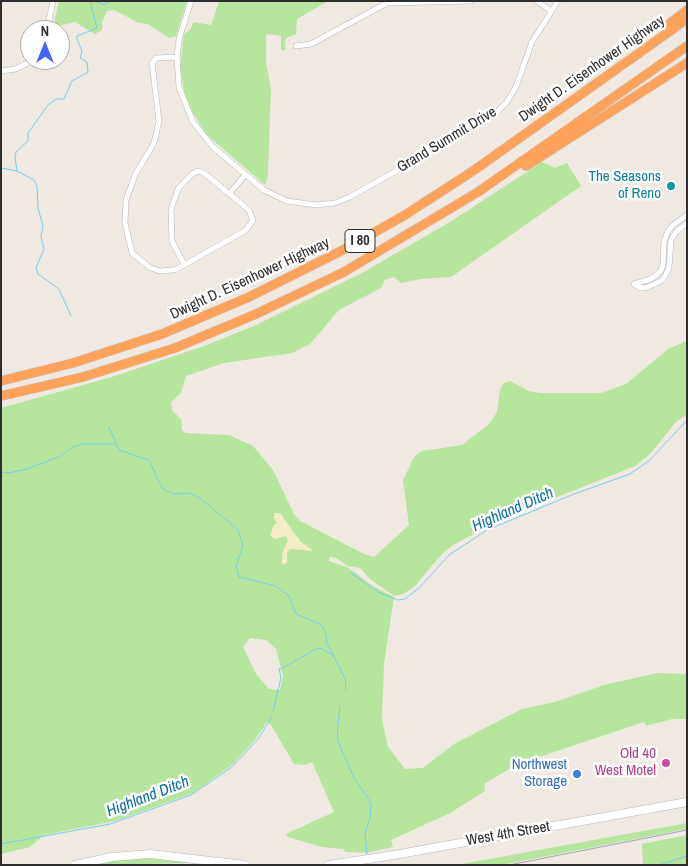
<!DOCTYPE html>
<html>
<head>
<meta charset="utf-8">
<style>
  body { margin:0 }
  #map { position:relative; width:688px; height:866px; overflow:hidden; background:#efe9e1; font-family:"Archivo Narrow",sans-serif }
  canvas { display:block }
  .frame { position:absolute; inset:0; border:2px solid #2e2e2e; pointer-events:none }
  .north { position:absolute; left:20px; top:20px; width:50px; height:50px; box-sizing:border-box; background:#fff; border:1px solid #ababab; border-radius:50%; rotate:0deg; font-size:14px; font-weight:700; line-height:20px; text-align:center; color:#2e2e2e }
  .north::after { content:''; display:block; margin:auto; width:18px; height:22px; background:#4264fb; clip-path:polygon(50% 0,100% 100%,50% 72%,0 100%) }
</style>
</head>
<body>
<div id="map">
<canvas width="688" height="866"></canvas>
<div class="frame"></div>
<div class="north">N</div>
</div>
<script>
const g = document.querySelector('canvas').getContext('2d');
g.lineJoin = 'round';
function fill(path, color) { g.fillStyle = color; g.fill(path, 'evenodd'); }
const toPath = rows => new Path2D(rows.map(r => 'M' + r).join(''));
function strokePath(path, color, width, dash) { g.strokeStyle = color; g.lineWidth = width; g.lineCap = dash ? 'butt' : 'round'; g.setLineDash(dash || []); g.stroke(path); }
function write(font, color, halo, rows, align = 'center') {
  g.font = font + ' "Archivo Narrow",sans-serif'; g.lineWidth = 5; g.setLineDash([]); g.textBaseline = 'middle'; g.strokeStyle = halo; g.fillStyle = color; for (const [text, x, y, turn = 0] of rows) {
    g.save(); g.translate(x, y); g.rotate((+turn || 0) * Math.PI / 180); g.textAlign = isNaN(turn) ? turn : align; if (halo) g.strokeText(text, 0, 0); g.fillText(text, 0, 0); g.restore();
  }
}
fill(toPath([
  [59,1,187,1,176,36,169,38,148,24,139,23,114,10,107,11,102,22,102,30,95,34,75,22,53,27],
  [219,1,328,1,297,19,296,34,286,38,285,50,281,50,281,36,266,34,266,63,271,89,268,175,265,185,207,135,191,110,184,91,180,66,184,34,190,30,194,22,211,25],
  [542,162,555,168,567,163,581,186,451,277,421,279,401,283,394,277,385,280,381,288,339,310,310,344,292,353,224,363,186,376,181,393,171,402,172,410,181,419,182,430,186,433,229,435,253,446,273,470,294,514,300,521,364,554,374,557,409,525,403,480,414,457,422,451,462,445,489,424,497,412,500,389,504,383,510,381,529,391,540,393,601,393,626,384,668,349,687,341,687,414,676,422,650,454,635,466,502,519,453,545,442,554,414,587,403,594,394,596,370,579,360,568,348,566,336,558,330,557,329,561,347,567,373,586,394,597,384,663,382,719,388,747,405,769,423,768,454,744,522,709,555,702,604,685,657,673,687,674,687,719,672,719,646,726,644,722,518,764,484,784,485,791,450,813,391,840,393,847,366,853,345,852,344,849,321,847,288,837,286,834,334,812,312,762,305,765,294,764,271,725,267,722,255,740,232,765,193,793,115,821,44,835,30,847,1,854,1,408,115,376,204,346,256,325,362,273,450,222],
  [250,638,266,640,276,649,283,676,280,690,269,689,256,674,243,647],
  [687,823,687,829,501,865,456,865],
  [687,835,687,865,643,865,642,844],
  [132,858,152,858,212,865,191,863,91,865]
]), '#b6e59e');
fill(toPath([
  [274,513,280,513,300,541,313,551,291,549,287,553,287,563,282,564,282,554,288,540,286,536,275,539,270,535,274,525,277,523,274,518]
]), '#f3ecc5');
strokePath(toPath([
  [95,1,104,5,110,1],
  [1,168,17,171],
  [71,316,59,289,38,274,36,268,44,249,41,237,43,226,38,208,37,187,34,180,17,171,15,158,16,152,28,141,28,133,48,105,56,99,64,99,72,81,88,72,87,62,80,58,82,51,77,39,77,36,97,28,91,5,92,1],
  [109,427,119,450,149,460,162,488,173,494,189,493,200,498,238,530,243,546,236,566,239,577,276,586,289,596,296,614,320,624,325,630,327,643,345,679,346,690],
  [1,472,8,473,27,469,61,456,74,446,83,444,114,444],
  [351,573,378,592,398,600,405,599,420,587,449,555,487,530,574,494,630,474,649,461,687,420],
  [279,670,316,649,320,648,333,655],
  [340,706,337,735,339,744,354,778,371,803,370,818,365,834,367,854],
  [273,711,281,678,279,668],
  [1,844,110,824,191,795,232,767,259,738,272,716],
  [659,865,687,856]
]), '#75cff0', 1);
const street = toPath([
  [191,1,179,39,177,57,179,87,193,122,213,147,264,190,287,201,317,205,335,203,350,197,493,116,506,103,516,87,532,42,558,1],
  [537,1,551,11],
  [47,30,53,1],
  [296,46,311,44,387,3,471,1],
  [177,57,156,58,152,63,159,121,154,143,135,175,126,200,125,223,132,253,149,267,159,271,173,270,177,269,246,230,253,220,249,210,204,173,198,171,192,174,178,189,171,210,172,241,184,264],
  [1,71,16,69,33,60],
  [229,194,245,175],
  [634,284,641,288,648,287,663,280,669,268,671,240,676,232,687,223],
  [634,284,651,279,661,271,663,264,664,242,667,233,672,226,687,215]
]);
const secondary = toPath([
  [75,865,112,857,150,854,245,865],
  [329,865,394,855,687,802]
]);
const highway = toPath([
  [668,25,687,10],
  [526,166,687,63],
  [1,381,73,363,162,334,249,297,345,249,405,215,473,171,687,19],
  [1,396,83,377,175,348,256,314,344,272,478,192,687,46]
]);
strokePath(street, '#b4b7c1', 6);
strokePath(secondary, '#b4b7c1', 9);
strokePath(highway, '#c9c9c9', 10);
strokePath(street, '#fff', 5);
strokePath(secondary, '#fff', 8);
strokePath(highway, '#ffa35c', 9);
strokePath(toPath([
  [509,865,687,830]
]), '#a3a6b8', 1);
for (const [x, y, r, color] of [
  [671,186,5,"#0f9aa8"],
  [666,763,5,"#d1479c"],
  [577,774,5,"#3f7fe0"]
]) { const dot = new Path2D(); dot.arc(x, y, r, 0, 2 * Math.PI); g.fillStyle = color; g.fill(dot); strokePath(dot, '#fff', 2); }
for (const [x, y, w] of [
  [360,241,30]
]) { const box = new Path2D(); box.roundRect(x - w / 2, y - 11.5, w, 23, 4); g.fillStyle = '#fff'; g.fill(box); strokePath(box, '#2e2e2e', 1); }
write('bold 14px', '#2e2e2e', null, [
  ["I 80",360,241]
]);
write('15px', '#2e2e2e', '#fff', [
  ["Dwight D. Eisenhower Highway",592,69,-35],
  ["Grand Summit Drive",447,140,-31],
  ["Dwight D. Eisenhower Highway",250,279,-25],
  ["West 4th Street",508,834,-10]
]);
write('15px', '#0d838f', '#fff', [
  ["The Seasons",661,177],
  ["of Reno",661,194]
], 'right');
write('15px', '#b23c85', '#fff', [
  ["Old 40",656,754],
  ["West Motel",656,771]
], 'right');
write('15px', '#366cbe', '#fff', [
  ["Northwest",567,765],
  ["Storage",567,782]
], 'right');
write('italic 16px', '#0d6fa3', '#fff', [
  ["Highland Ditch",513,510,-24],
  ["Highland Ditch",148,797,-21]
]);
</script>
</body>
</html>
